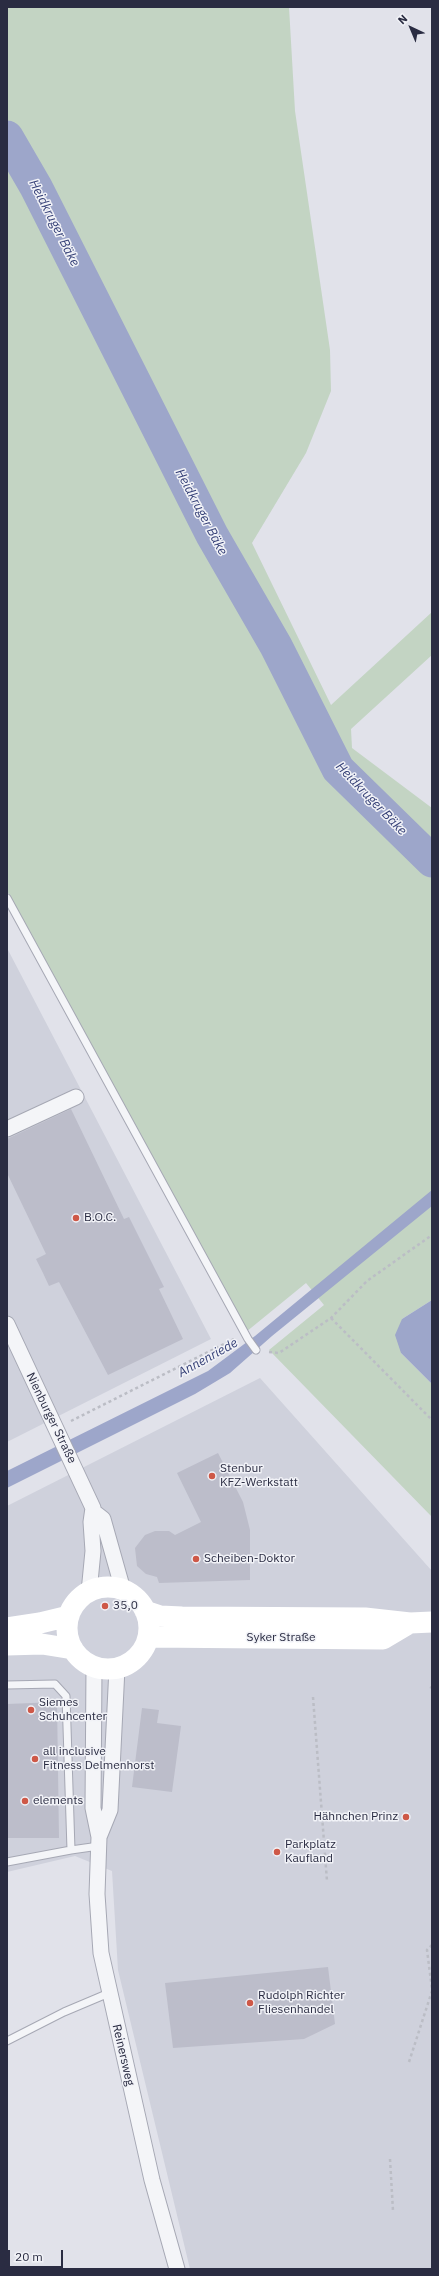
<!DOCTYPE html>
<html>
<head>
<meta charset="utf-8">
<style>
  body { margin:0 }
  #map { position:relative; width:439px; height:2276px; overflow:hidden; background:#e1e2ea; font-family:"IBM Plex Sans",sans-serif }
  canvas { display:block }
  .frame { position:absolute; inset:0; border:8px solid #2a2c42; pointer-events:none }
  .north { position:absolute; left:391px; top:8px; width:40px; height:40px; -webkit-text-stroke:3px #f1f2f7; paint-order:stroke; rotate:316deg; font-size:11px; font-weight:700; line-height:16px; text-align:center; color:#2a2c42 }
  .north::after { content:''; display:block; margin:auto; width:14px; height:18px; background:#2a2c42; clip-path:polygon(50% 0,100% 100%,50% 72%,0 100%) }
  .scale { position:absolute; left:8px; top:2250px; width:55px; height:18px; box-sizing:border-box; border:2px solid #2a2c42; border-top:0; padding-left:5px; font-size:12px; line-height:14px; white-space:nowrap; color:#2a2c42; -webkit-text-stroke:3px #f1f2f7; paint-order:stroke }
</style>
</head>
<body>
<div id="map">
<canvas width="439" height="2276"></canvas>
<div class="frame"></div>
<div class="north">N</div>
<div class="scale">20 m</div>
</div>
<script>
const g = document.querySelector('canvas').getContext('2d');
g.lineJoin = 'round';
function fill(path, color) { g.fillStyle = color; g.fill(path, 'evenodd'); }
const toPath = rows => new Path2D(rows.map(r => 'M' + r).join(''));
function strokePath(path, color, width, dash) { g.strokeStyle = color; g.lineWidth = width; g.lineCap = dash ? 'butt' : 'round'; g.setLineDash(dash || []); g.stroke(path); }
function write(font, color, halo, rows, align = 'center') {
  g.font = font + ' "IBM Plex Sans",sans-serif'; g.lineWidth = 3; g.setLineDash([]); g.textBaseline = 'middle'; g.strokeStyle = halo; g.fillStyle = color; for (const [text, x, y, turn = 0] of rows) {
    g.save(); g.translate(x, y); g.rotate((+turn || 0) * Math.PI / 180); g.textAlign = isNaN(turn) ? turn : align; if (halo) g.strokeText(text, 0, 0); g.fillText(text, 0, 0); g.restore();
  }
}
fill(toPath([
  [7,948,211,1339,7,1442],
  [260,1378,432,1571,432,2269,190,2269,118,1970,112,1871,75,1856,7,1872,7,1506]
]), '#cfd1dc');
fill(toPath([
  [7,7,289,7,295,111,330,350,331,391,306,453,252,543,331,705,432,612,432,655,351,729,352,748,432,808,432,1300,402,1319,401,1353,432,1384,432,1517,269,1350,324,1305,306,1283,246,1332,7,891,7,146,46,214,210,536,263,627,319,740,326,738,265,621,216,536,7,129]
]), '#c3d4c3');
fill(toPath([
  [432,1190,432,1206,272,1336,230,1373,195,1394,7,1488,7,1471,208,1371,255,1336],
  [432,1300,432,1384,401,1353,395,1335,402,1319]
]), '#9da6ca');
strokePath(toPath([
  [7,137,36,187,212,535,276,646,338,769,432,861]
]), '#9da6ca', 33);
fill(toPath([
  [71,1109,124,1219,129,1217,164,1287,159,1289,183,1339,108,1375,59,1282,49,1286,43,1273,36,1259,46,1254,7,1173,7,1139],
  [218,1453,243,1502,250,1530,250,1580,159,1583,157,1577,146,1574,137,1566,135,1548,145,1535,155,1531,169,1531,175,1535,201,1522,177,1473],
  [57,1702,59,1838,7,1838,7,1704],
  [142,1708,159,1710,157,1723,181,1726,172,1792,132,1787],
  [328,1967,335,2024,304,2039,173,2048,165,1983]
]), '#bcbdca');
const service = toPath([
  [7,898,248,1339,256,1350],
  [7,1685,55,1684,66,1696,71,1850,99,1846],
  [7,1862,71,1850],
  [7,2041,64,2012,109,1993]
]);
const minor = toPath([
  [7,1129,76,1097],
  [7,1324,93,1508,91,1522,93,1551,89,1592],
  [94,1512,103,1519,123,1590],
  [94,1667,93,1808,99,1837,97,1894,101,1953,152,2180,177,2269],
  [99,1837,110,1810,117,1668]
]);
strokePath(service, '#a6a8b4', 9);
strokePath(minor, '#a6a8b4', 17);
strokePath(toPath([
  [331,1318,432,1420],
  [269,1352,279,1353,331,1318,367,1281,432,1235],
  [71,1421,234,1339],
  [430,1687,432,1688],
  [313,1697,327,1881],
  [432,1945,427,1950,432,1989],
  [409,2062,432,1991],
  [390,2159,393,2211]
]), '#bbbdc5', 2.5, [3, 3]);
strokePath(service, '#f4f5f8', 7);
strokePath(minor, '#f4f5f8', 15);
strokePath(toPath([
  '67 1628a41 41 0 1 1 82 0a41 41 0 1 1-82 0Z',
  [145,1611,160,1616,182,1617,365,1618,410,1623,432,1622],
  [7,1628,40,1623,69,1616],
  [148,1637,383,1639,410,1623],
  [7,1645,42,1644,73,1649]
]), '#fff', 21);
for (const [x, y, r, color] of [
  [76,1218,4,"#ce5847"],
  [212,1476,4,"#ce5847"],
  [196,1559,4,"#ce5847"],
  [105,1606,4,"#ce5847"],
  [31,1710,4,"#ce5847"],
  [35,1759,4,"#ce5847"],
  [25,1801,4,"#ce5847"],
  [406,1817,4,"#ce5847"],
  [277,1852,4,"#ce5847"],
  [250,2003,4,"#ce5847"]
]) { const dot = new Path2D(); dot.arc(x, y, r, 0, 2 * Math.PI); g.fillStyle = color; g.fill(dot); strokePath(dot, '#f1f2f7', 1.5); }
write('12px', '#2a2c42', '#f1f2f7', [
  ["B.O.C.",84,1218],
  ["Stenbur",220,1469],
  ["KFZ-Werkstatt",220,1483],
  ["Scheiben-Doktor",204,1559],
  ["35,0",113,1606],
  ["Siemes",39,1703],
  ["Schuhcenter",39,1717],
  ["all inclusive",43,1752],
  ["Fitness Delmenhorst",43,1766],
  ["elements",33,1801],
  ["Hähnchen Prinz",398,1817,"right"],
  ["Parkplatz",285,1845],
  ["Kaufland",285,1859],
  ["Rudolph Richter",258,1996],
  ["Fliesenhandel",258,2010]
], 'left');
write('12px', '#2a2c42', '#f1f2f7', [
  ["Nienburger Straße",51,1418,64],
  ["Syker Straße",281,1638],
  ["Reinersweg",123,2055,77]
]);
write('italic 13px', '#343f76', '#f1f2f7', [
  ["Heidkruger Bäke",54,223,63],
  ["Heidkruger Bäke",201,512,62],
  ["Heidkruger Bäke",371,799,46],
  ["Annenriede",208,1358,-29]
]);
</script>
</body>
</html>
